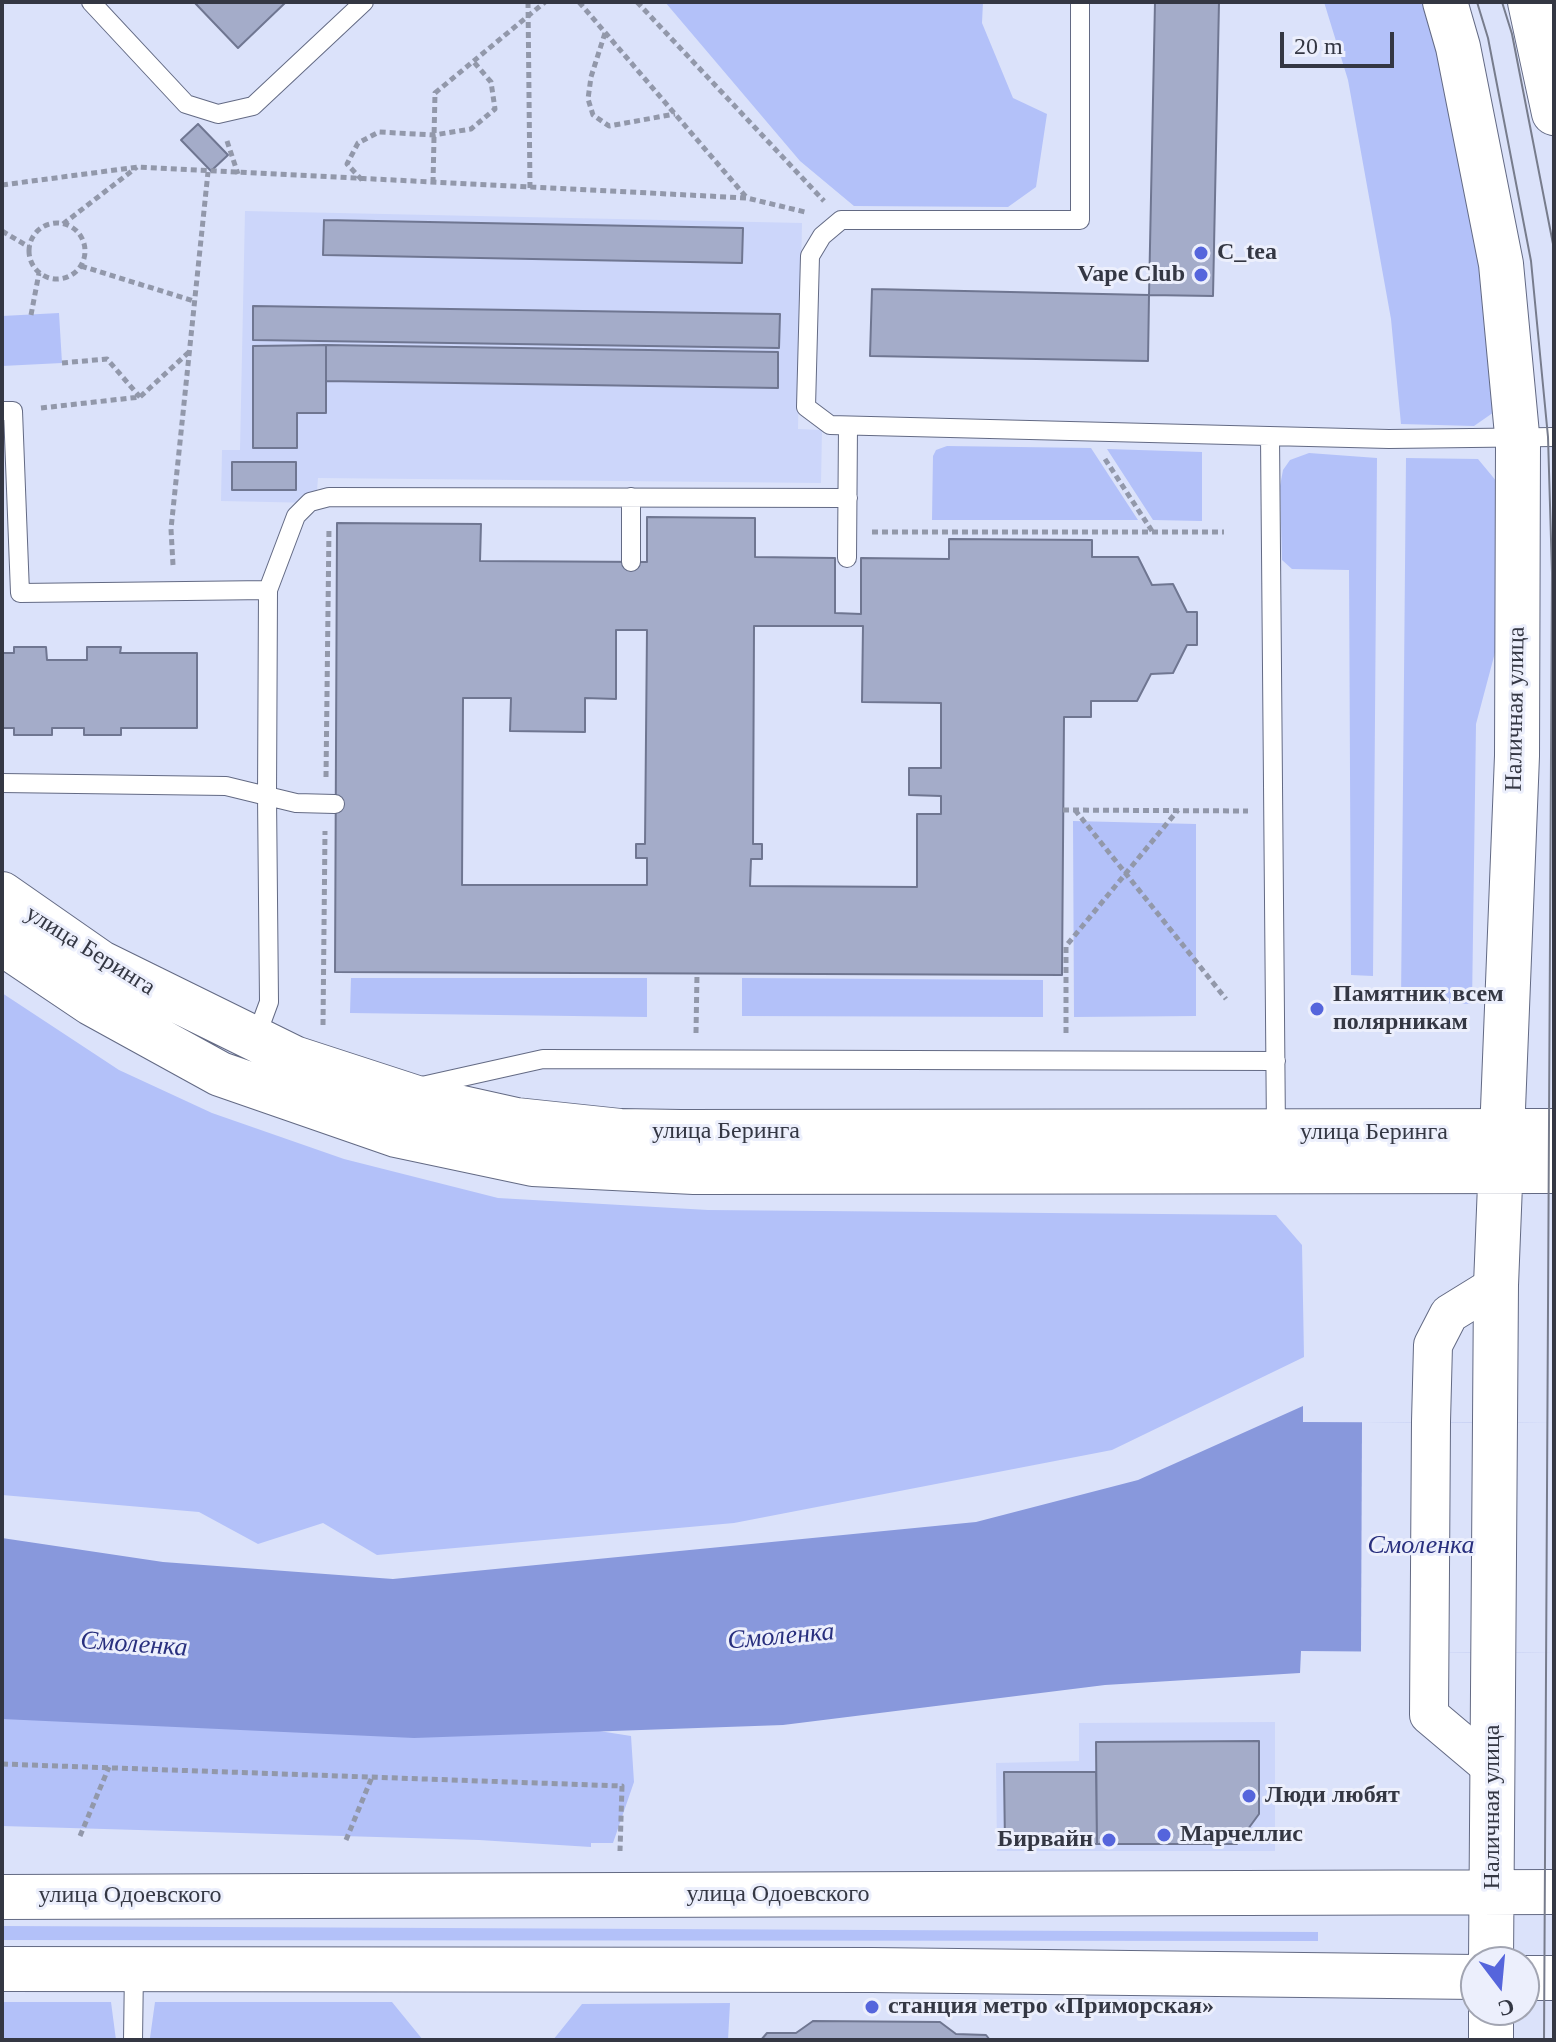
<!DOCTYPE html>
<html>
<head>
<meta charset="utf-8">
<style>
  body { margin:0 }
  #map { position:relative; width:1556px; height:2042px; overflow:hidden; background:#dbe2fa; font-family:Georgia,serif }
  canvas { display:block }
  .frame { position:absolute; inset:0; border:4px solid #343743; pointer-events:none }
  .north { position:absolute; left:1460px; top:1946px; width:80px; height:80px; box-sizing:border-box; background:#eceffc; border:2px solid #a2a5b2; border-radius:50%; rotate:164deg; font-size:22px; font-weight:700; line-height:32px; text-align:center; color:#343743 }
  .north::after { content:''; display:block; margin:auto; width:28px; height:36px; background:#5565dc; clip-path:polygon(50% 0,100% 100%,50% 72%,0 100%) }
  .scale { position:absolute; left:1280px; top:32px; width:114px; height:36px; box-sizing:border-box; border:4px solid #343743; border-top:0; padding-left:10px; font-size:24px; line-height:28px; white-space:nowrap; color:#343743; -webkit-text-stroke:6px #eceffc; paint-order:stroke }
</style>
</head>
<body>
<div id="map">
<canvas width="1556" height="2042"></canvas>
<div class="frame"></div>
<div class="north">С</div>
<div class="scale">20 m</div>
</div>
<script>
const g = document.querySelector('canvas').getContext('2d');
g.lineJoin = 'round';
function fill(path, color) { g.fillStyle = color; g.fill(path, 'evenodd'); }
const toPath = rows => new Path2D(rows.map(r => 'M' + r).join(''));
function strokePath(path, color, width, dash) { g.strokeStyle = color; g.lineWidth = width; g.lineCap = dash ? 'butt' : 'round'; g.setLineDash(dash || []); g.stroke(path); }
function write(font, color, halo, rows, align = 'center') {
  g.font = font + ' Georgia,serif'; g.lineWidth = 6; g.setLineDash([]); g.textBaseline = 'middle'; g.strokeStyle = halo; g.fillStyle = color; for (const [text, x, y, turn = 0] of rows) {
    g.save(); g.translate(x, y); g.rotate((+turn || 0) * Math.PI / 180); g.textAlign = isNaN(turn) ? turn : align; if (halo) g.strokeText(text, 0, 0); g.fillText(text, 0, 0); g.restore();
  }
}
fill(toPath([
  [245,211,802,223,798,429,822,430,821,483,318,478,316,503,221,501,222,450,240,450],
  [1275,1722,1275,1851,997,1851,996,1763,1079,1761,1079,1723]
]), '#ccd6fa');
fill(toPath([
  [665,2,983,2,982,23,1013,98,1047,114,1036,187,1008,207,854,206,800,161],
  [1324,2,1428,2,1487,301,1497,410,1474,426,1401,424,1391,319,1348,80],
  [59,313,62,363,2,366,2,316],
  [947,446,1091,448,1138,520,932,520,933,456,936,450],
  [1107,449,1202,452,1202,521,1153,520],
  [1309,453,1377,458,1373,976,1351,975,1349,570,1292,569,1282,560,1280,486,1283,470,1290,460],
  [1406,458,1478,459,1502,488,1501,630,1476,724,1472,1004,1401,1002],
  [1073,821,1196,824,1196,1016,1074,1017],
  [351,978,647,978,647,1017,350,1013],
  [742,978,1043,980,1043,1017,742,1016],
  [2,993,119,1070,212,1113,344,1159,498,1198,708,1210,1276,1215,1302,1245,1304,1357,1112,1450,734,1523,377,1555,323,1523,258,1544,199,1512,2,1495],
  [2,1718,599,1731,631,1736,634,1782,613,1843,591,1843,591,1847,479,1840,2,1826],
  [2,1926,1318,1932,1318,1941,2,1940],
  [2,2002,111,2002,116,2040,2,2039],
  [155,2002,392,2002,423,2040,150,2038],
  [730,2003,728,2040,553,2040,582,2004]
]), '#b3c1f9');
fill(toPath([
  [1303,1406,1303,1422,1554,1423,1554,1653,1301,1651,1300,1673,1105,1685,783,1725,414,1738,2,1719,2,1538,163,1562,393,1579,976,1522,1138,1480]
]), '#8898dc');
fill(toPath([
  [1362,1422,1554,1423,1554,1653,1361,1652]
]), '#dbe2fa');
const building = toPath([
  [194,2,286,2,238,48,194,2],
  [1155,2,1219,2,1213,296,1149,295,1155,2],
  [198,124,228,155,211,171,181,140,198,124],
  [324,220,743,228,742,263,323,255,324,220],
  [872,289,1149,295,1148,361,870,356,872,289],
  [253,306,780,314,779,348,253,340,253,306],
  [326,345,326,413,297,413,297,448,253,448,253,346,326,345],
  [326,345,778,352,778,388,326,381,326,345],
  [232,462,296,462,296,490,232,490,232,462],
  [647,517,755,518,755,557,835,558,835,613,861,614,861,558,949,559,949,539,1092,540,1092,557,1138,557,1152,585,1173,584,1187,612,1197,612,1197,645,1187,645,1173,673,1151,674,1137,701,1091,701,1091,717,1064,717,1062,975,335,972,337,523,481,524,480,561,647,562,647,517],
  [754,626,863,626,862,702,941,703,941,768,909,768,909,795,941,796,941,814,917,814,917,887,750,886,751,859,762,859,762,844,753,844,754,626],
  [616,630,647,630,645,844,636,844,636,858,647,858,647,885,462,885,463,698,511,698,510,731,585,732,585,698,616,699,616,630],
  [14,647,46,647,47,660,87,660,87,647,121,647,120,653,197,653,197,728,121,728,121,735,84,735,84,728,52,728,52,735,14,735,14,728,2,728,2,653,14,653,14,647],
  [1259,1741,1259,1814,1237,1844,1097,1844,1096,1742,1259,1741],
  [1004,1772,1096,1772,1097,1844,1005,1844,1004,1772],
  [813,2021,940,2022,956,2034,986,2035,990,2040,761,2040,767,2033,796,2033,813,2021]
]);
fill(building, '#a4acc9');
strokePath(building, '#6f7691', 2);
const lane = toPath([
  [91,2,186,104,218,114,253,106,364,2],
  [1080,2,1080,220,841,220,822,236,810,256,806,407,830,425,1389,439,1554,437],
  [2,411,13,411,20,593,268,590,267,796,226,786,2,783],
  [1270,436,1276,1133],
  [847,558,848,426],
  [631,562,631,497],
  [268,590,296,516,310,502,329,497,848,498],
  [255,1040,269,1002,267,796,296,803,335,804],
  [422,1086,543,1059,1276,1061],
  [133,2040,134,1969]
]);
const street = toPath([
  [1493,1769,1429,1715,1431,1422,1433,1345,1449,1314,1496,1285]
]);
const secondary = toPath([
  [1445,2,1458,47,1501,264,1518,445,1517,756,1496,1285,1491,1962],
  [1530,2,1554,113],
  [2,894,101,963,294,1058,417,1098,516,1120,620,1131,681,1132,1554,1131],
  [2,943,91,1003,220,1074,396,1135,533,1164,694,1172,1554,1171],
  [2,1897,1554,1892],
  [2,1969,872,1970,1476,1977],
  [1524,1978,1554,1978],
  [1491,2010,1491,2040]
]);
strokePath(lane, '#636a84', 20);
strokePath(street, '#636a84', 40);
strokePath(secondary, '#636a84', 46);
strokePath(toPath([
  [528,2,530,188],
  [579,2,747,198],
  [637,2,824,201],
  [605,33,591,77,588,99,593,115,609,126,675,114],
  [227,141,238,174],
  [362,180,347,164,358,143,379,132,434,135,471,129,495,109,491,82,473,61],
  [433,183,435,93,545,2],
  [2,185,138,167,747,198,805,212],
  '29 251a28 28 0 1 1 56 0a28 28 0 1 1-56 0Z',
  [63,224,137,167],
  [2,231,29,247],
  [81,266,194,301],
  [31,315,39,273],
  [62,363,107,359,140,397],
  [41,408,140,397,189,352],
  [1105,459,1152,531],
  [872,532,1224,532],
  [173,565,171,529,208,172],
  [326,777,329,527],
  [1063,810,1248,811],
  [1075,810,1226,999],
  [323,1025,325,831],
  [696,1033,697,974],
  [1066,1033,1066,946,1178,810],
  [2,1764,622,1786,620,1851],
  [80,1836,109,1767],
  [346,1840,372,1777]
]), '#9298aa', 5, [6, 4]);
strokePath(lane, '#fff', 18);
strokePath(street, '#fff', 38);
strokePath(secondary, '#fff', 44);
strokePath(toPath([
  [1477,2,1488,38,1531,261,1548,437,1552,573,1544,2040],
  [1502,2,1512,34,1554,249]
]), '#777c8c', 2);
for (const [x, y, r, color] of [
  [1201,253,8,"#5565dc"],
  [1201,275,8,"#5565dc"],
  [1317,1009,8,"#5565dc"],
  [1249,1796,8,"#5565dc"],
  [1164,1835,8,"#5565dc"],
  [1109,1840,8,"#5565dc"],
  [872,2007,8,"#5565dc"]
]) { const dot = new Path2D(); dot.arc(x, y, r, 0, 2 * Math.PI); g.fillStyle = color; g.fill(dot); strokePath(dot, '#eceffc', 3); }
write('bold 24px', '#343743', '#eceffc', [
  ["C_tea",1217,253],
  ["Vape Club",1185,275,"right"],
  ["Памятник всем",1333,995],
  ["полярникам",1333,1023],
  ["Люди любят",1265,1796],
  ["Марчеллис",1180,1835],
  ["Бирвайн",1093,1840,"right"],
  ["станция метро «Приморская»",888,2007]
], 'left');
write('24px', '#343743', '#eceffc', [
  ["Наличная улица",1516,709,-89],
  ["улица Беринга",90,951,32],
  ["улица Беринга",726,1132],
  ["улица Беринга",1374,1133],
  ["Наличная улица",1493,1807,-90],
  ["улица Одоевского",778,1895],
  ["улица Одоевского",130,1896]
]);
write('italic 26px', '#282f7e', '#eceffc', [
  ["Смоленка",1421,1546],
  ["Смоленка",781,1637,-5],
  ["Смоленка",134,1645,4]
]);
</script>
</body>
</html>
